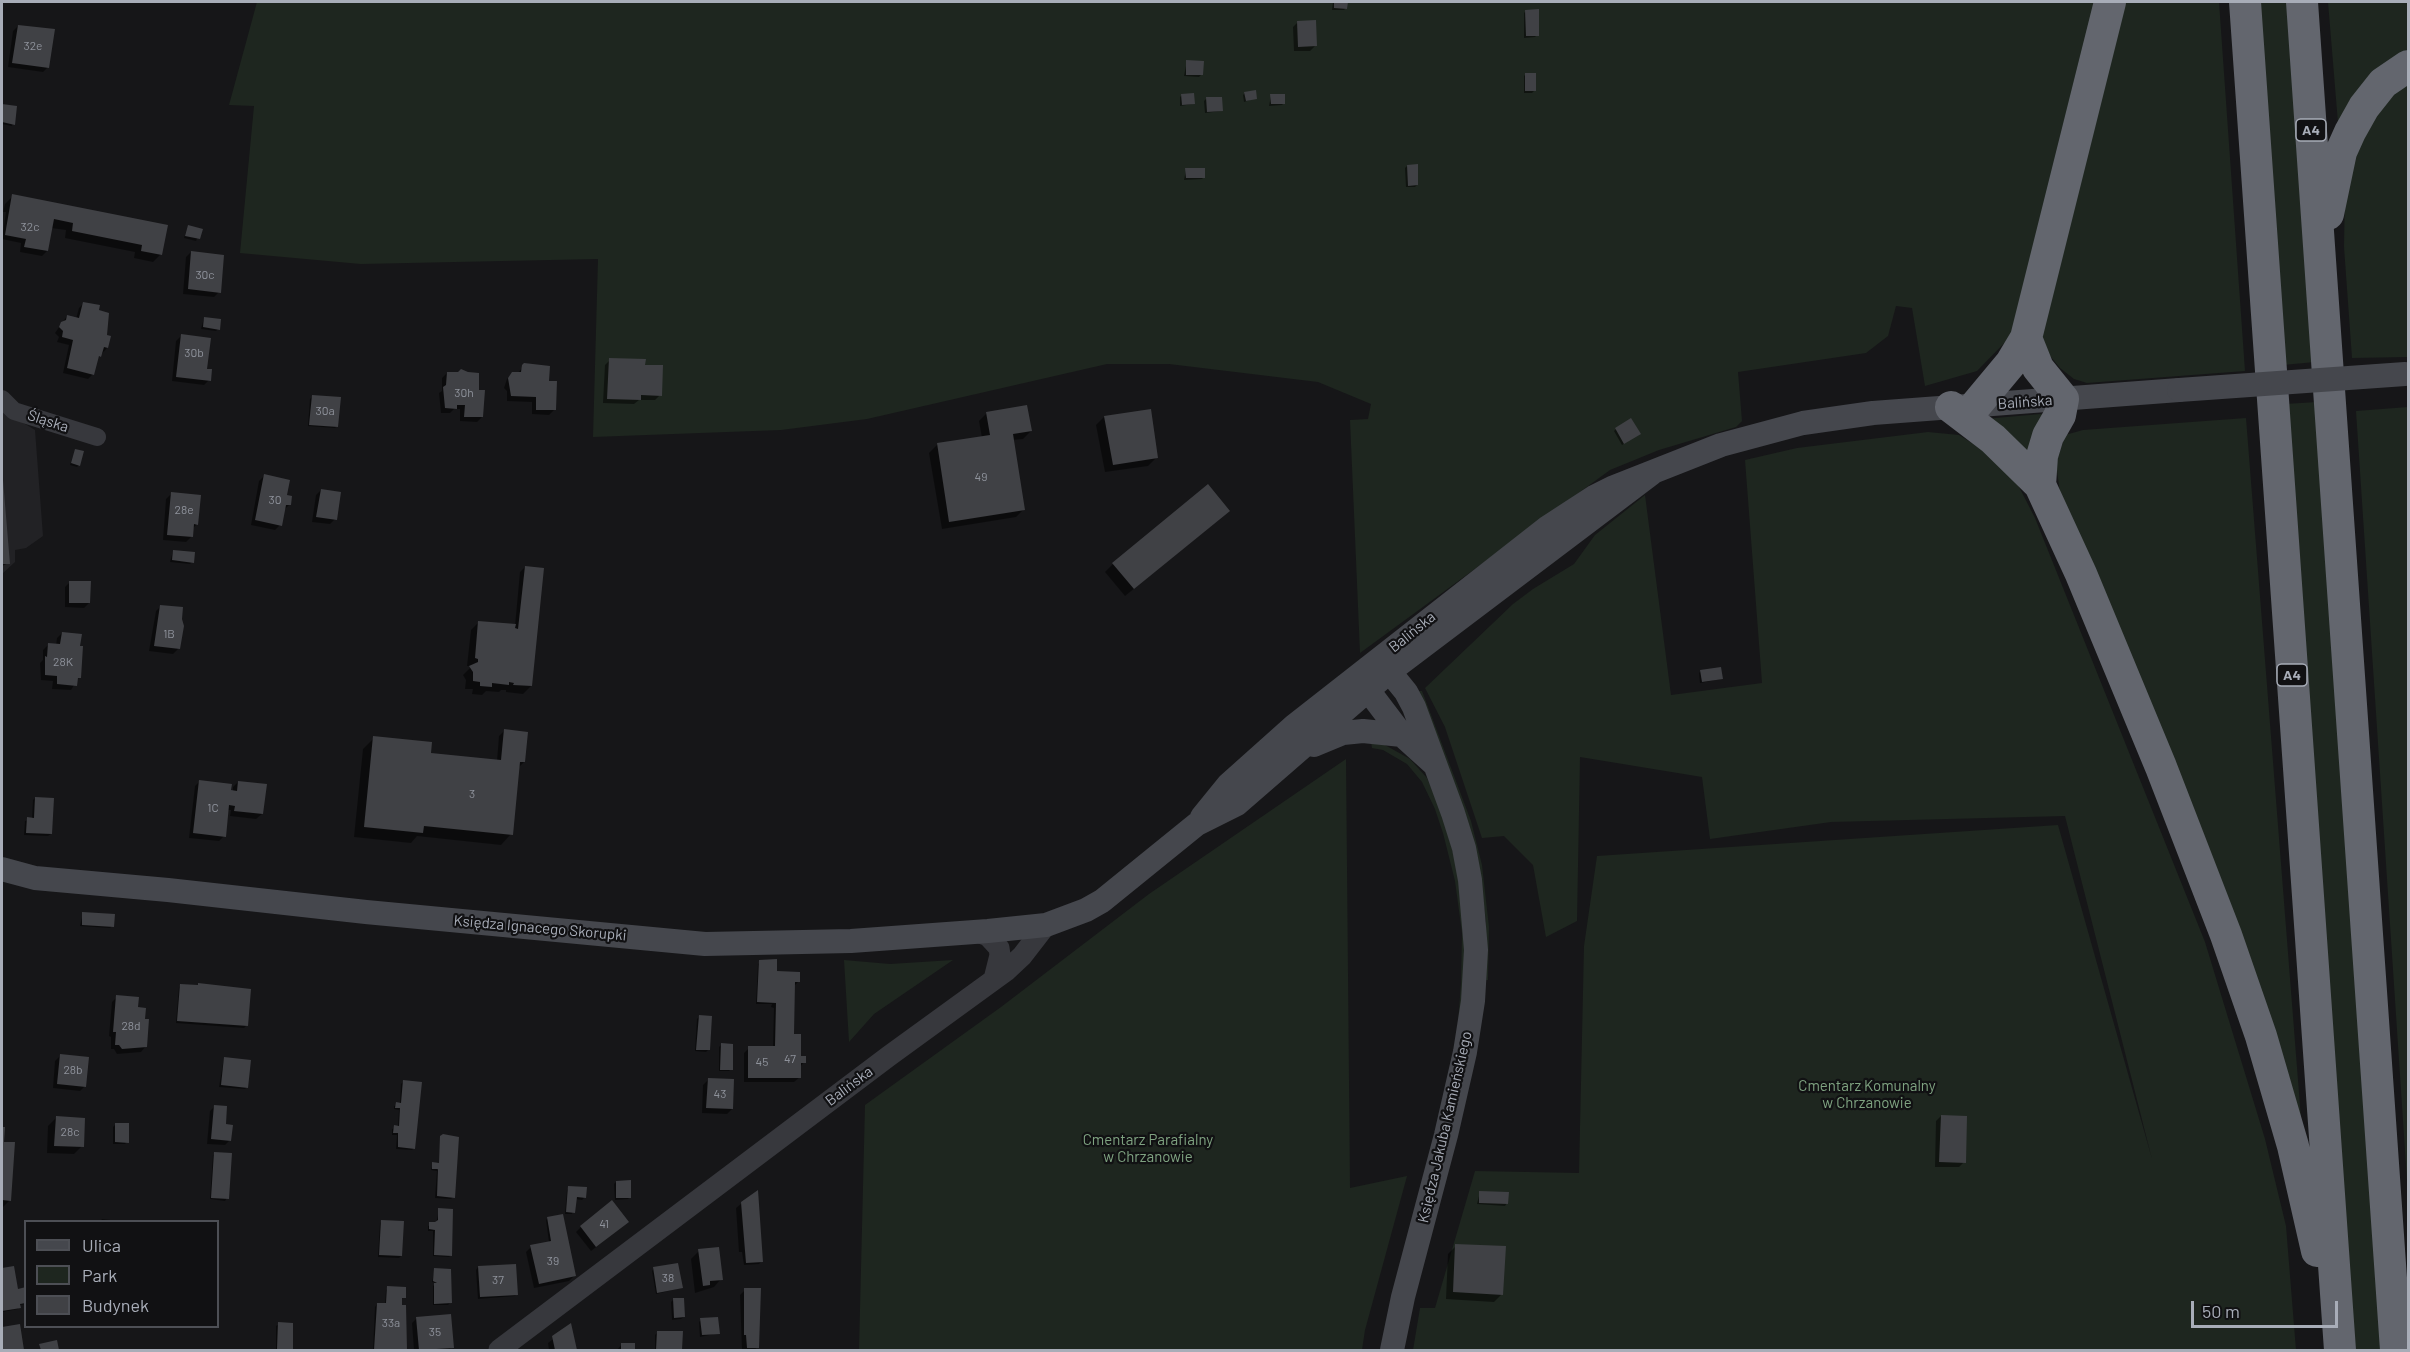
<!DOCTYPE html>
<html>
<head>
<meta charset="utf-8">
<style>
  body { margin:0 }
  #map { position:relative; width:2410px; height:1352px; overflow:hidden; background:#161618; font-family:Barlow,sans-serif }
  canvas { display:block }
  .frame { position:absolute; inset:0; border:3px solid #a8adb8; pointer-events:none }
  .legend { position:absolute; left:24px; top:1220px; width:195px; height:108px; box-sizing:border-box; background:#111113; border:2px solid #4d4f55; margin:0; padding:8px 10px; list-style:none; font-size:18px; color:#a8adb8 }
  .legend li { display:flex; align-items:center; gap:12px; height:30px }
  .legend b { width:30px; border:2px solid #4d4f55 }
  .scale { position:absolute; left:2191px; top:1301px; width:147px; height:27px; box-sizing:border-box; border:3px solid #a8adb8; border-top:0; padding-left:8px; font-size:18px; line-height:21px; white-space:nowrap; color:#a8adb8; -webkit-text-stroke:4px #111113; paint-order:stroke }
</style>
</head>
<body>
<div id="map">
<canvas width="2410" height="1352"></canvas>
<div class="frame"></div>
<ul class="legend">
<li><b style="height:8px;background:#45474d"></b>Ulica</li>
<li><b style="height:16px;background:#1e261f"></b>Park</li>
<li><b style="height:16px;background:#404145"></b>Budynek</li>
</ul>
<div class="scale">50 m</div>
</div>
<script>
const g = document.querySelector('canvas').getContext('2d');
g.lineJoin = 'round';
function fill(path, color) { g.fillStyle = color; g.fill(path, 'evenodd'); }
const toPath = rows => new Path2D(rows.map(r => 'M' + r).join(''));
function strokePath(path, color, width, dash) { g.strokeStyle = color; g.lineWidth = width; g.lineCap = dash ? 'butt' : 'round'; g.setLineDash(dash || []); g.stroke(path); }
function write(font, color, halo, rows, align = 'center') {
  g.font = font + ' Barlow,sans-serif'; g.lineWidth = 4.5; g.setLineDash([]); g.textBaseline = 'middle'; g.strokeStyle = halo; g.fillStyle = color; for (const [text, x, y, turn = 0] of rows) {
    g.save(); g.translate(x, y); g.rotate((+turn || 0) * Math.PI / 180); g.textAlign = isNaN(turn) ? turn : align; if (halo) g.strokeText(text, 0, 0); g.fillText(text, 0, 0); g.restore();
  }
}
fill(toPath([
  [2,410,35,430,43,536,26,548,15,550,15,562,2,574]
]), '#222225');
fill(toPath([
  [257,2,2096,2,2016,331,1977,371,1925,386,1912,308,1896,306,1888,336,1866,353,1738,372,1742,421,1736,427,1659,450,1610,470,1360,653,1350,420,1368,419,1371,404,1318,382,1169,364,1107,364,867,419,781,430,593,437,598,259,361,264,240,253,254,106,229,105],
  [2119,2,2219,2,2245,371,2087,383,2074,379,2060,368,2046,351,2038,332],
  [2259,2,2290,2,2315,362,2283,365],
  [2328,2,2408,2,2408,49,2378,73,2338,123],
  [2408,82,2408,357,2352,358,2344,247,2345,190,2362,136,2378,110,2397,89],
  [2317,402,2387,1350,2354,1350,2285,404],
  [2408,407,2408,1196,2356,411],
  [2052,413,2032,459,1984,419],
  [2246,418,2302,1131,2062,507,2056,464,2065,435,2083,430],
  [1928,432,1959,435,1986,452,2015,479,2035,518,2205,942,2265,1139,2286,1226,2296,1350,1413,1350,1420,1308,1435,1308,1475,1171,1579,1173,1584,946,1597,856,2058,825,2152,1159,2065,816,1831,822,1710,839,1702,777,1580,757,1577,921,1546,937,1533,865,1504,836,1482,838,1445,727,1425,688,1513,604,1533,589,1574,564,1595,535,1645,495,1671,695,1762,683,1745,460,1797,448],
  [1417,691,1422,691,1471,821,1482,865,1489,927,1488,980,1485,980,1486,922,1477,856],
  [1371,742,1385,745,1410,759,1427,778,1440,807,1461,880,1467,983,1457,1036,1461,983,1462,933,1455,881,1443,833,1435,809,1422,782,1407,764,1383,750,1372,748],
  [1346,759,1350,1188,1407,1176,1365,1330,1362,1350,859,1350,865,1105,1001,1007,1149,894],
  [844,960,890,964,953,960,874,1014,849,1042]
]), '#1e261f');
fill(toPath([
  [1333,2,1346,2,1346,8,1344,10,1332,10],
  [1526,11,1537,35,1535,37,1524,38,1524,13],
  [1298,22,1315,46,1310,51,1294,51,1293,27],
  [18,26,48,67,43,72,8,67,13,31],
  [1187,61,1201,75,1199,77,1184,76],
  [1526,74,1534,91,1532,93,1524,93,1524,76],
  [1245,93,1256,98,1244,102,1243,95],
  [1182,95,1193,104,1180,106,1180,97],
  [1271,96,1284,103,1282,105,1269,106],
  [1206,99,1221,111,1205,113,1204,101],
  [2,105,16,108,12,126,2,124],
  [1407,166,1417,185,1415,187,1406,187,1405,168],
  [1186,170,1204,177,1202,179,1184,180],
  [13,196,166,226,161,254,153,262,134,258,135,252,65,238,66,230,51,228,47,251,42,256,20,252,21,243,2,239,6,212,3,212,5,204],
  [188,226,201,230,196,241,184,238],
  [191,252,219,292,214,297,183,294,186,257],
  [84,303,97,311,107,348,96,360,93,374,88,379,63,373,69,345,57,342,59,337,55,333,67,316,76,319,79,308],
  [204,318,218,329,216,331,201,329],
  [181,336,206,370,209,380,204,385,172,381,176,341],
  [610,360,644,366,660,395,655,400,639,400,634,404,603,403,605,365],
  [525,365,548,383,554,410,549,415,532,414,532,402,507,401,507,391,504,388,507,379,512,373,517,374],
  [447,373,477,392,482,417,477,422,460,421,460,409,454,409,450,413,441,413,439,393,442,391,442,378],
  [312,397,337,426,335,428,308,426,310,399],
  [987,413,1031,431,1023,439,1012,440,1023,510,1016,517,942,529,929,453,937,445,982,438,979,421],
  [1104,417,1156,458,1148,466,1105,472,1096,425],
  [1616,429,1637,435,1622,445,1614,431],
  [75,451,79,465,77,467,70,465],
  [264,476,285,496,289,505,284,510,280,525,275,530,251,525,259,481],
  [2,479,9,563,2,566],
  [321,490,335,519,330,524,312,522,316,495],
  [171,494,197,524,192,529,191,537,186,542,163,540,166,499],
  [1220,519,1125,596,1105,572,1113,564],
  [173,551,192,562,190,564,170,562],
  [525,567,531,686,523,694,506,692,506,690,501,690,499,692,486,691,482,695,472,694,473,689,465,689,466,680,463,675,472,666,467,666,471,630,479,622,515,626,520,572],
  [70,582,89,603,84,608,65,607,65,587],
  [161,606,178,649,173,654,149,651,156,611],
  [62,633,79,677,71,690,52,689,53,681,41,680,40,663,43,660,43,650,48,645,56,646,57,638],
  [1701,671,1721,679,1700,683,1699,673],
  [504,731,524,762,519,767,511,834,501,845,417,836,411,843,354,837,363,749,374,738,429,754,497,761,499,736],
  [200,781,233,792,233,787,238,782,262,814,256,819,230,816,231,810,227,810,224,836,219,841,189,838,195,786],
  [35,798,51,834,48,836,24,835,25,821,32,819,33,800],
  [83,913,112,926,110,928,80,926],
  [760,962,775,975,799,981,794,986,793,1036,800,1057,804,1062,800,1067,800,1077,794,1082,744,1082,744,1053,749,1048,773,1048,774,1008,771,1007,772,1004,756,1004,758,964],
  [181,985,246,1026,244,1028,176,1023,179,987],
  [117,997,137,1009,146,1046,141,1052,117,1054,114,1049,111,1049,111,1037,109,1036,112,1002],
  [699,1017,708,1050,706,1052,695,1051,697,1019],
  [721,1045,731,1069,729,1071,719,1071,719,1047],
  [60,1056,85,1086,80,1091,53,1088,55,1061],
  [224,1058,247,1087,245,1089,219,1087],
  [708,1080,732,1109,727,1114,702,1113,703,1085],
  [403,1082,414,1148,412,1150,396,1149,397,1135,392,1135,392,1129,398,1127,399,1110,394,1109,394,1106,400,1104,401,1084],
  [215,1106,230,1140,225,1145,207,1144,210,1111],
  [1941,1116,1964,1162,1959,1167,1935,1167,1936,1121],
  [56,1118,82,1146,74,1154,47,1153,48,1126],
  [115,1125,127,1142,125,1144,113,1144,113,1127],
  [2,1129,4,1129,3,1143,10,1200,2,1208],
  [215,1153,227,1198,225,1201,210,1199,213,1155],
  [433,1164,437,1164,437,1170,440,1170,453,1197,451,1199,435,1198,437,1171,431,1170],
  [616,1182,630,1197,628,1199,615,1200,614,1184],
  [569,1187,584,1198,582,1200,575,1199,572,1214,565,1214,567,1190],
  [1480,1192,1507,1203,1505,1206,1477,1204],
  [742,1203,761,1262,759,1264,744,1265,742,1252,739,1252,736,1208],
  [439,1210,451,1255,449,1257,433,1256,433,1231,428,1231,428,1226,436,1224],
  [548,1218,574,1276,569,1281,534,1288,526,1252,531,1247,549,1242,546,1220],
  [102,1219,127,1222,100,1222],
  [382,1221,401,1256,399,1258,378,1257,380,1223],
  [581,1227,622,1227,591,1251,576,1232],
  [1456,1246,1502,1294,1494,1302,1446,1299,1448,1254],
  [699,1251,721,1279,714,1287,695,1293,691,1259],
  [13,1267,17,1291,26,1289,26,1304,19,1305,18,1309,2,1312,2,1269],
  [478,1267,517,1294,515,1296,478,1299,476,1270],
  [654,1268,681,1288,656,1294,652,1271],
  [435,1269,450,1303,448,1305,433,1305,433,1286,436,1283,432,1282],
  [388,1288,405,1297,401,1299,400,1306,404,1306,405,1350,373,1350,375,1307,377,1304,385,1305,386,1290],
  [745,1290,758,1347,754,1350,742,1350,740,1295],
  [673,1300,684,1317,681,1319,672,1320,671,1302],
  [417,1318,452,1347,449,1350,414,1350,412,1323],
  [701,1320,718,1333,700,1337,699,1322],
  [279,1324,292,1349,290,1350,276,1350,276,1326],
  [19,1326,23,1350,2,1350,2,1329],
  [161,1326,191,1326,189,1328],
  [570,1326,575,1350,549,1350,548,1343],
  [657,1333,681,1333,681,1350,655,1350,655,1335],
  [622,1344,634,1344,634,1350,617,1350]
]), '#0007');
fill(toPath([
  [1334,2,1348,2,1347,9,1334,8],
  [1539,9,1539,36,1526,36,1525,10],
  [1316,20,1317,46,1298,47,1297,21],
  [18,25,55,29,49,68,12,63],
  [1186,60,1204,61,1203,75,1186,75],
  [1525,73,1536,73,1536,91,1525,91],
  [1256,90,1257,99,1246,101,1244,92],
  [1194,93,1195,104,1182,105,1181,94],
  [1270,94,1285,94,1285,104,1271,104],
  [1206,97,1222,97,1223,111,1207,112],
  [2,104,17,106,15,125,2,122],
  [1418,164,1418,185,1408,186,1407,165],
  [1185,168,1205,168,1205,178,1186,178],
  [12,194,168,225,162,255,141,251,142,245,72,231,73,223,54,219,48,251,24,247,26,239,5,235],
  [188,225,203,229,200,239,185,236],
  [191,251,224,255,221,293,188,289],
  [83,302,100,305,99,310,109,313,107,335,111,336,108,348,104,347,101,357,99,356,94,375,67,368,73,340,62,337,63,331,59,327,61,322,66,320,67,315,79,318],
  [204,317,221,319,220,330,203,327],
  [181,334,211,338,207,369,212,369,211,381,176,377],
  [609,358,646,359,645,365,663,365,662,396,641,395,641,400,607,399],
  [524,363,550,366,549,381,557,381,556,410,536,410,536,397,511,396,508,378,512,372,521,372,522,365],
  [461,369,468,372,479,373,479,390,485,390,483,417,464,417,465,405,457,405,457,409,445,408,443,387,446,385,447,372,458,372],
  [312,395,341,397,338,427,309,425],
  [1027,405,1032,431,1013,434,1025,510,949,522,937,443,990,435,986,412],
  [1151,409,1158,458,1113,465,1104,416],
  [1631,418,1641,434,1624,444,1615,428],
  [75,449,84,451,80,466,71,463],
  [264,474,290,480,287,495,292,496,291,505,286,505,282,526,255,520],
  [3,480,10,564,2,564,2,481],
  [1208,484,1230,511,1134,589,1112,563],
  [321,489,341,492,337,520,316,517],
  [171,492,201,495,198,525,194,524,193,537,167,535],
  [173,550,195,552,194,563,172,560],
  [525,566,544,568,532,686,513,685,514,683,509,682,509,685,492,683,492,687,480,686,480,682,473,681,473,672,469,666,478,662,478,659,475,658,478,621,516,624,515,628,518,629],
  [69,581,91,581,90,603,69,603],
  [160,605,183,607,182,619,184,626,180,649,154,646],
  [62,632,82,634,80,646,83,646,81,678,78,678,77,686,57,684,57,676,45,675,45,656,47,657,48,643,60,644],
  [1721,667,1723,679,1702,682,1700,670],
  [504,729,528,732,525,762,520,762,513,835,424,826,423,833,364,827,373,736,432,742,431,753,501,760],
  [199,780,232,784,231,790,237,791,238,781,267,784,263,814,234,811,235,806,229,805,226,837,193,833],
  [35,797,54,798,52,834,26,833,27,817,34,818],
  [82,912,115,914,114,927,82,925],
  [777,959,777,971,800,972,800,982,795,982,794,1034,801,1034,801,1056,806,1056,806,1063,801,1063,801,1078,748,1078,748,1046,775,1046,776,1003,757,1002,759,960],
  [198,983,251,989,248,1026,177,1021,180,984,198,985],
  [116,995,139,997,138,1007,146,1008,145,1019,149,1019,147,1047,122,1049,119,1045,115,1045,116,1032,113,1032],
  [699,1015,712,1016,710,1050,696,1050],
  [721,1043,733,1044,733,1070,720,1070],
  [60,1054,89,1057,86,1087,57,1084],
  [224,1057,251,1060,248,1088,221,1085],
  [708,1078,734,1079,733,1109,706,1108],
  [403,1080,422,1082,415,1149,398,1147,398,1133,393,1133,394,1125,399,1126,400,1108,395,1108,396,1102,401,1103],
  [214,1105,227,1106,226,1124,233,1125,231,1141,211,1139],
  [1941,1115,1967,1116,1966,1163,1939,1162],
  [56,1116,85,1118,84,1147,54,1146],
  [115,1123,129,1123,129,1143,115,1142],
  [2,1127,5,1127,4,1142,15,1142,11,1201,2,1200],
  [443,1134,459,1137,455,1198,437,1196,438,1169,432,1169,432,1162,439,1163,440,1136],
  [214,1152,232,1153,229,1199,211,1198],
  [631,1180,631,1198,616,1198,616,1181],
  [568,1186,587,1187,586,1198,577,1197,575,1213,566,1212],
  [758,1190,763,1262,746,1263,741,1202],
  [1479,1191,1509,1192,1508,1204,1479,1203],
  [612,1200,629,1222,596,1247,580,1226],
  [438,1208,453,1209,452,1256,434,1255,435,1230,429,1229,429,1222,435,1222,438,1220],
  [563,1214,576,1276,539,1284,530,1245,551,1241,547,1217],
  [381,1220,404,1221,402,1256,379,1255],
  [1455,1244,1506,1246,1503,1295,1453,1292],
  [719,1247,723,1280,710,1281,710,1285,703,1286,698,1249],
  [678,1263,683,1288,657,1293,653,1267],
  [516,1264,518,1295,480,1297,478,1266],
  [14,1266,18,1289,26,1287,26,1303,20,1304,21,1308,2,1311,2,1268],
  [434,1268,451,1269,452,1303,434,1304,434,1283,437,1283,433,1281],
  [387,1286,406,1287,406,1298,402,1298,402,1305,406,1305,407,1350,374,1350,377,1303,386,1303],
  [744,1288,761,1288,759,1348,747,1348,746,1335,744,1335],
  [673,1298,684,1298,685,1317,674,1318],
  [451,1314,454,1348,419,1350,416,1317],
  [718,1317,720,1334,702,1335,700,1318],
  [278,1322,293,1323,293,1350,277,1349],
  [571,1323,577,1350,555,1350,552,1336],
  [20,1324,24,1350,2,1350,2,1327],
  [657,1331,683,1331,682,1350,656,1350],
  [57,1340,59,1350,41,1350,39,1344],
  [621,1343,635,1343,635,1350,621,1350]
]), '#404145');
strokePath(toPath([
  [2,399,14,411,97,437]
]), '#37383d', 18);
strokePath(toPath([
  [977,932,988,936,999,948,1000,955,994,979],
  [499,1350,889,1056,1006,971,1022,956,1046,925]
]), '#37383d', 21);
strokePath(toPath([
  [1380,660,1406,692,1414,707,1453,813,1464,848,1470,880,1476,950,1473,1001,1465,1052,1446,1135,1403,1297,1392,1350],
  [1358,677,1402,735,1433,763],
  [1314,745,1343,733,1363,731,1402,735],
  [1202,817,1228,785,1294,726,1548,527,1594,497,1612,488,1721,445,1803,423,1873,413,2179,390],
  [2,869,35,878,168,890,366,912,705,944,851,941,988,931,1046,925,1086,910,1102,901,1197,824,1237,804,1389,672,1651,474]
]), '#45474d', 24);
strokePath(toPath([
  [2245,2,2340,1350],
  [2302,2,2396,1350],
  [2328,214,2341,152,2350,132,2364,107,2383,83,2408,66],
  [2026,338,2038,368,2063,399,2060,415,2048,436,2042,456,2040,485],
  [1976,405,2011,363,2026,338,2110,2],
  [1951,407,1993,439,2040,485,2081,574,2161,767,2226,935,2261,1036,2293,1146,2317,1251]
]), '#63666e', 32);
strokePath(toPath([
  [2179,390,2405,374]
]), '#45474d', 24);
write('12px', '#8e929b', null, [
  ["32e",33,46],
  ["32c",30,227],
  ["30c",205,275],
  ["30b",194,353],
  ["30h",464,393],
  ["30a",325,411],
  ["49",981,477],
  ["30",275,500],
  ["28e",184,510],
  ["1B",169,634],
  ["28K",63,662],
  ["3",472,794],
  ["1C",213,808],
  ["28d",131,1026],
  ["47",790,1059],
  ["45",762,1062],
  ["28b",73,1070],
  ["43",720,1094],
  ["28c",70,1132],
  ["41",604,1224],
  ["39",553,1261],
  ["38",668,1278],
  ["37",498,1280],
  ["33a",391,1323],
  ["35",435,1332]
]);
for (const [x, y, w] of [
  [2311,130,30],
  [2292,675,30]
]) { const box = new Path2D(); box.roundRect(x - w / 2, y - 11, w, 22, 4.5); g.fillStyle = '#111113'; g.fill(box); strokePath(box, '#a8adb8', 1.5); }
write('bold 14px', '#a8adb8', null, [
  ["A4",2311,130],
  ["A4",2292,675]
]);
write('15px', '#a8adb8', '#111113', [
  ["Balińska",2025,402,-4],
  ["Śląska",48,421,18],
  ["Balińska",1412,632,-39],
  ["Księdza Ignacego Skorupki",540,928,5],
  ["Balińska",849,1086,-37],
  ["Księdza Jakuba Kamieńskiego",1445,1127,-77]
]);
write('15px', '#7fa381', '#111113', [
  ["Cmentarz Komunalny",1867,1086],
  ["w Chrzanowie",1867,1103],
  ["Cmentarz Parafialny",1148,1140],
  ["w Chrzanowie",1148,1157]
]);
</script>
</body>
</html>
